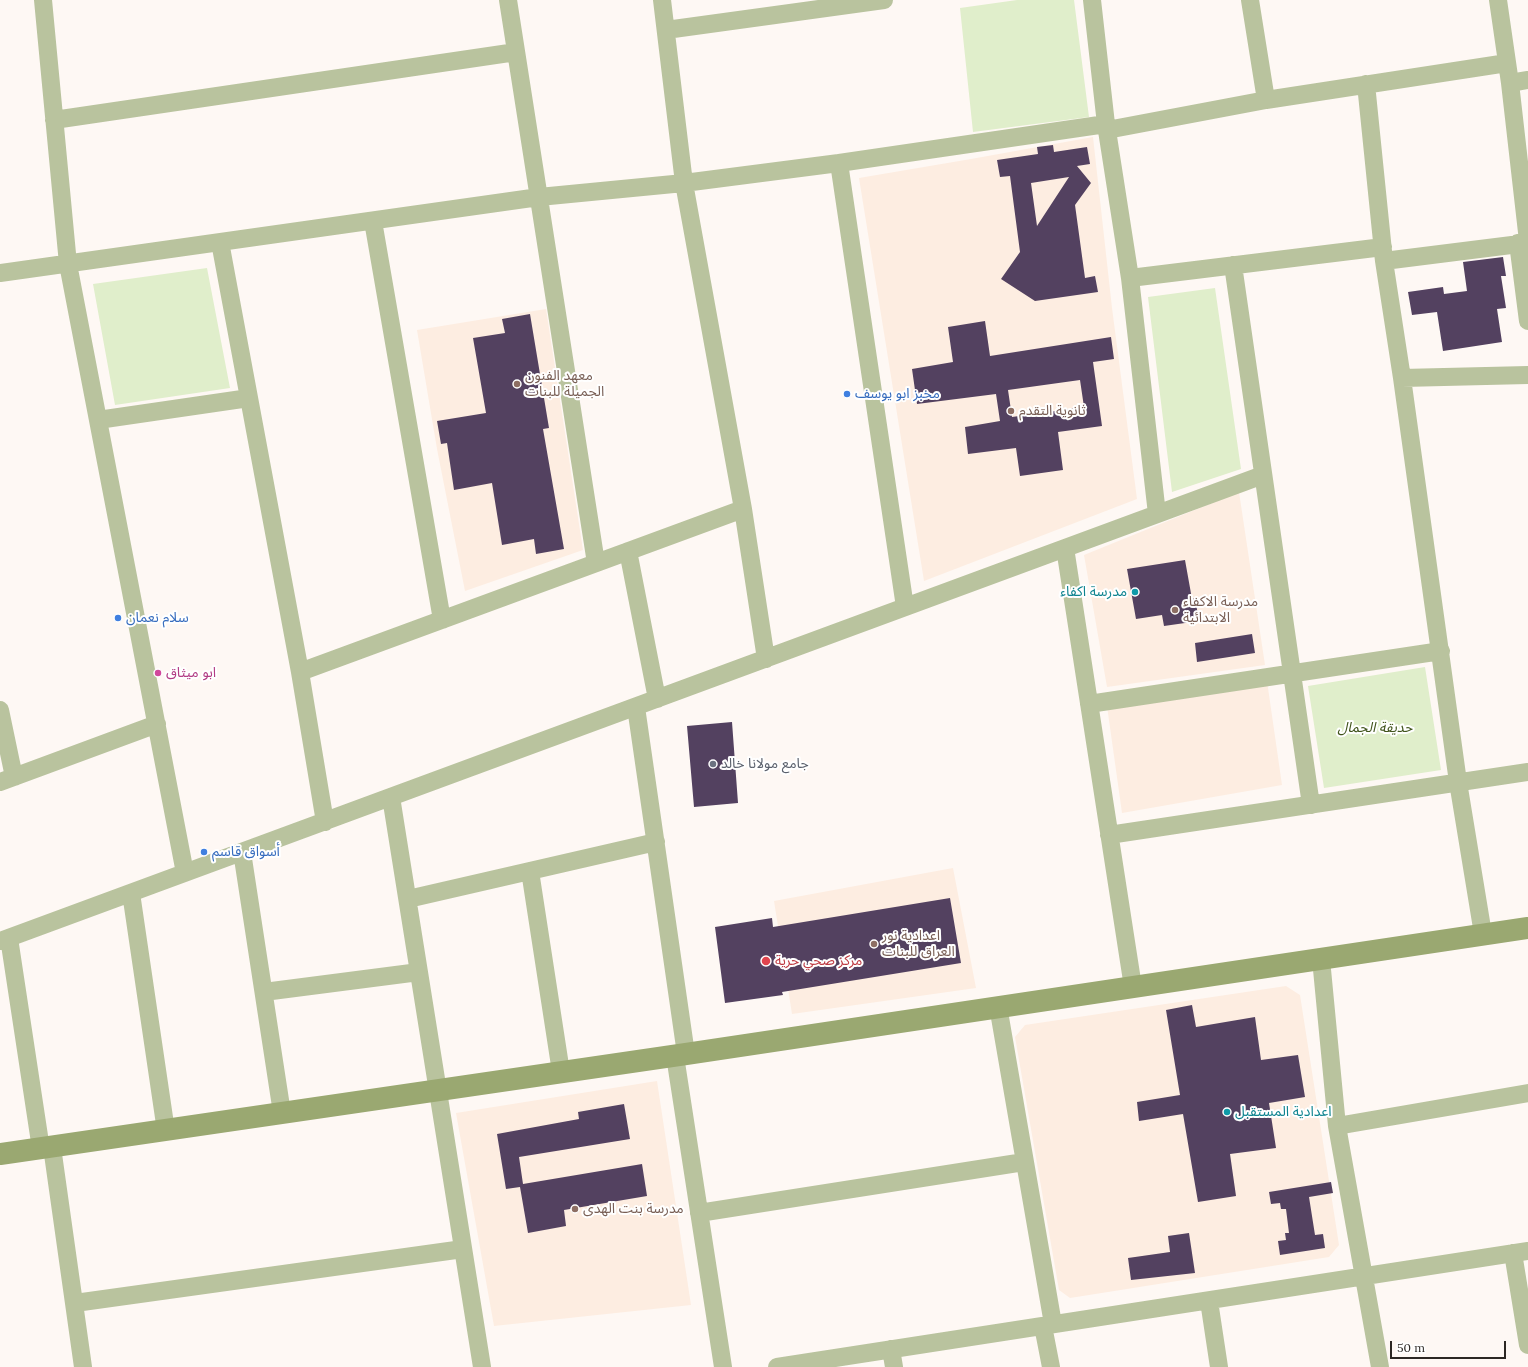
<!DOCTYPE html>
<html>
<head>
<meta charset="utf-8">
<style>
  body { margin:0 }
  #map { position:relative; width:1528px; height:1367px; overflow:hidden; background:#fef8f4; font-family:Lora,serif }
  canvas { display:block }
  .scale { position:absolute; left:1390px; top:1341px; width:116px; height:18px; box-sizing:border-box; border:2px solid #2c2723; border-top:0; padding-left:5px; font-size:12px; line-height:14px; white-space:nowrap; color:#2c2723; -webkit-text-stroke:3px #fff; paint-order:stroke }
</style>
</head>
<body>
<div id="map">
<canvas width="1528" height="1367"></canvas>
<div class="scale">50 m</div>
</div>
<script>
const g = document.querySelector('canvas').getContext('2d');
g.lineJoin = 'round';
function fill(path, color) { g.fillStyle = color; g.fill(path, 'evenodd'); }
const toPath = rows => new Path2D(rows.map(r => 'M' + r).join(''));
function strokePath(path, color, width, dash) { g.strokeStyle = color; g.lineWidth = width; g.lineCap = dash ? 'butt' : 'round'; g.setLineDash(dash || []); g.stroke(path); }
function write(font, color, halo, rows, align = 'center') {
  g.font = font + ' Lora,"Noto Sans Arabic",serif'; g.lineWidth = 4; g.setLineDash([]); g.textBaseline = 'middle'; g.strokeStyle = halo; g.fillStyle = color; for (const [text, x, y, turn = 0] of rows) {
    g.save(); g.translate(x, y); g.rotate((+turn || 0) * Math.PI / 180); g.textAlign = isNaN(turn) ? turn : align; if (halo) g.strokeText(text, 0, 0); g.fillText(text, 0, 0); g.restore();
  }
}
fill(toPath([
  [1093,137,1112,308,1137,499,924,581,859,178,971,159],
  [546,309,583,550,465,591,437,449,417,330],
  [1239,492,1265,665,1107,687,1084,555],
  [1267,681,1282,785,1122,813,1107,706],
  [953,868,976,988,792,1014,774,901],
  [1286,986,1300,995,1339,1245,1329,1257,1070,1298,1059,1290,1015,1037,1025,1025],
  [657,1081,691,1305,494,1326,456,1113]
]), '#fdede1');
fill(toPath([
  [1017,0,1074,0,1089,117,973,132,960,8],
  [207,268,230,388,115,405,93,284],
  [1215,288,1241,469,1172,492,1148,297],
  [1425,667,1441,770,1324,788,1308,686]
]), '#e0eecb');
fill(toPath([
  [1053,145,1054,152,1087,147,1090,164,1077,166,1091,183,1075,205,1085,278,1095,276,1098,292,1035,301,1001,279,1020,252,1010,176,1000,177,997,160,1038,154,1037,147],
  [1069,177,1037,226,1031,183],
  [1503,257,1506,276,1501,276,1506,308,1497,309,1502,342,1443,351,1437,312,1412,315,1408,292,1443,287,1444,294,1467,291,1463,262],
  [530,314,549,428,543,429,564,549,536,554,534,539,502,545,492,483,454,490,447,443,441,444,437,421,486,413,473,338,505,333,502,319],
  [985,321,990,356,1111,337,1114,359,1093,362,1102,426,1058,432,1063,470,1020,476,1016,448,968,454,965,427,1000,421,996,394,917,404,912,369,953,362,948,327],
  [1080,380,1084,407,1012,417,1008,390],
  [1185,560,1192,599,1195,598,1199,621,1164,626,1162,615,1136,619,1127,569],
  [1252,634,1255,653,1197,662,1195,643],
  [732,722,738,803,694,807,687,726],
  [950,898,961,963,782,992,783,995,725,1003,715,927,772,918,773,927],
  [1192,1005,1196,1027,1255,1017,1261,1060,1298,1055,1305,1097,1269,1103,1276,1148,1230,1154,1236,1196,1198,1202,1183,1114,1139,1121,1137,1102,1180,1095,1166,1010],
  [624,1104,630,1139,519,1157,523,1184,642,1164,647,1196,564,1210,566,1226,528,1233,520,1187,506,1189,497,1134,579,1119,578,1112],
  [1331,1182,1333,1193,1309,1197,1315,1235,1323,1234,1325,1248,1280,1255,1278,1241,1286,1240,1285,1233,1289,1233,1286,1209,1281,1209,1280,1203,1271,1204,1269,1192],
  [1189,1233,1195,1273,1131,1280,1128,1258,1170,1252,1168,1236]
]), '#534160');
strokePath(toPath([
  [43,0,68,264,185,873],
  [508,0,596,563],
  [662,0,684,183,743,509,766,659],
  [1092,0,1106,124,1130,278,1157,514],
  [1250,0,1266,100],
  [1498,0,1510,83,1528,241],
  [666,30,884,0],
  [1510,83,1528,80],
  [1366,84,1384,261,1402,378,1458,782,1483,934],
  [54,120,516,52],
  [1107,130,1266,100,1507,63],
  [839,163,905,607],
  [373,221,442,620],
  [220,242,300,672,325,822],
  [1518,243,1528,321],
  [1384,261,1528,243],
  [1233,265,1311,805],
  [0,273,539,197,684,183,839,163,1106,124],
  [1130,278,1383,247],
  [1402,378,1528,375],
  [98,420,249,398],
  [1065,548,1133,987],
  [628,551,657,699],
  [300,672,743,509],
  [1089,704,1441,651],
  [636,707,686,1054],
  [0,710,14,777],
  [0,782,157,724],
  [391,797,482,1367],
  [1109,835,1528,772],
  [242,852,282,1113],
  [530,871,561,1072],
  [131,893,166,1131],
  [408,899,656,842],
  [9,938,41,1149],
  [0,941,1263,475],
  [1321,959,1337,1126,1380,1367],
  [264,992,419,972],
  [998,1006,1053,1324],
  [675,1056,723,1367],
  [1337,1126,1528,1093],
  [52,1147,83,1367],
  [699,1213,1024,1162],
  [1513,1253,1528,1345],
  [1209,1301,1219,1367],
  [75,1303,463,1249],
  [1043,1326,1051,1367],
  [891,1349,894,1367],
  [777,1367,1528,1251]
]), '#b9c39e', 18);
strokePath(toPath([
  [0,1154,686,1054,1528,928]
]), '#9aa871', 22);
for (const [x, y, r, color] of [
  [517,384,4,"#8d6e63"],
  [847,394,4,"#3f7fe0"],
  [1011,411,4,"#8d6e63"],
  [1135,592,4,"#0f9aa8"],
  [1175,610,4,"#8d6e63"],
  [118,618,4,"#3f7fe0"],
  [158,673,4,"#d1479c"],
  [713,764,4,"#6b7280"],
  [204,852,4,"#3f7fe0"],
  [874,944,4,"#8d6e63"],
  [766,961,5,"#e0444e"],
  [1227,1112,4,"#0f9aa8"],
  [575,1209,4,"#8d6e63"]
]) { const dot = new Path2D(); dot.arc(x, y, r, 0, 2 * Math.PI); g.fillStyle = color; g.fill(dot); strokePath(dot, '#fff', 1.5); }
write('14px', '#785e54', '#fff', [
  ["معهد الفنون",525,376],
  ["الجميلة للبنات",525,392],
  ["ثانوية التقدم",1019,411],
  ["مدرسة الاكفاء",1183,602],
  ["الابتدائية",1183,618],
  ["اعدادية نور",882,936],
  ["العراق للبنات",882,952],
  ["مدرسة بنت الهدی",583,1209]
], 'left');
write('14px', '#366cbe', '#fff', [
  ["مخبز ابو يوسف",855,394],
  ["سلام نعمان",126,618],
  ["أسواق قاسم",212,852]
], 'left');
write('14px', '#0d838f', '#fff', [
  ["مدرسة اكفاء",1127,592],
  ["اعدادية المستقبل",1235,1112,"left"]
], 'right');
write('14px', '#b23c85', '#fff', [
  ["ابو ميثاق",166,673]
], 'left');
write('italic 14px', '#41541c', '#fff', [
  ["حديقة الجمال",1375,728]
]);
write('14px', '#5b616d', '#fff', [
  ["جامع مولانا خالد",721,764]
], 'left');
write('14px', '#be3a42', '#fff', [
  ["مركز صحي حرية",775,961]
], 'left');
</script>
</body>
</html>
